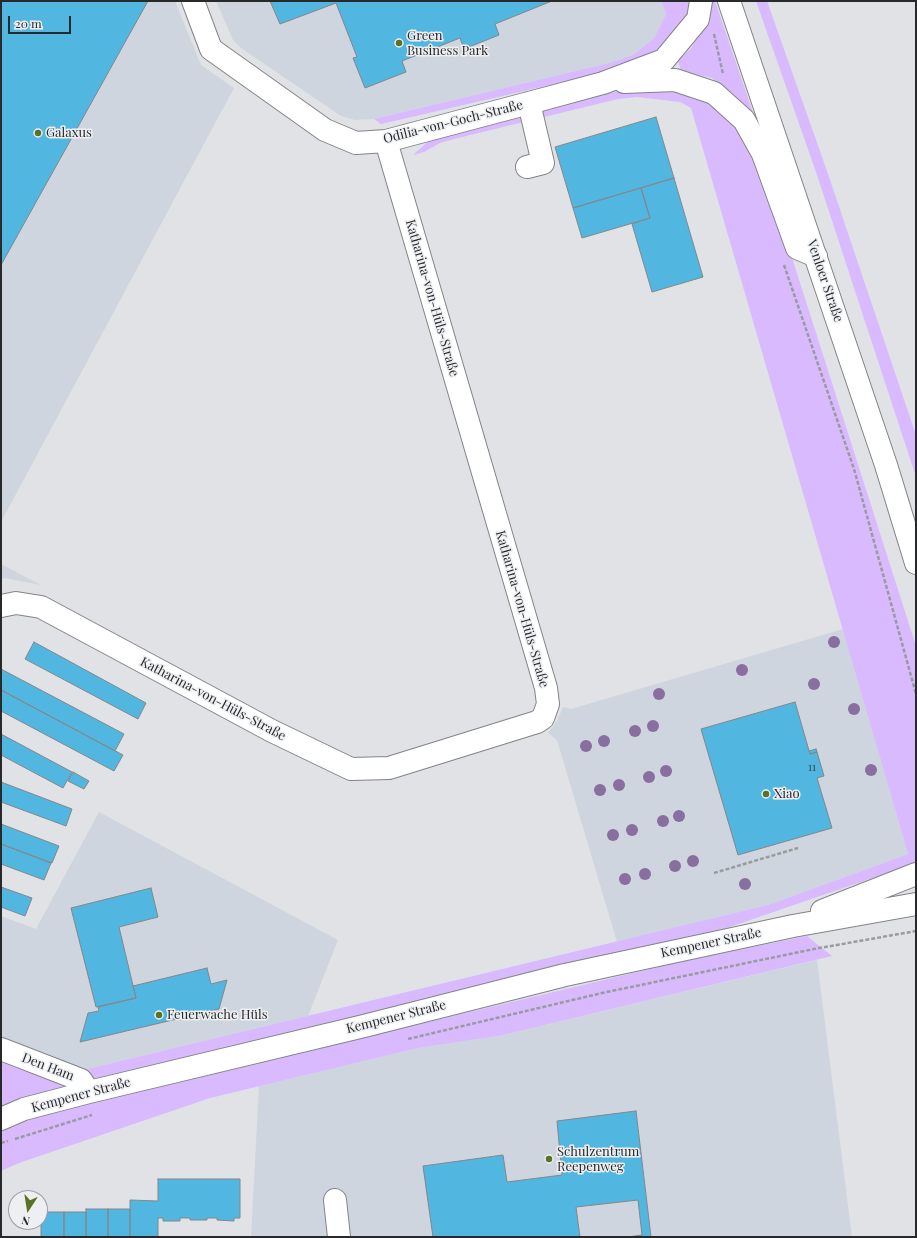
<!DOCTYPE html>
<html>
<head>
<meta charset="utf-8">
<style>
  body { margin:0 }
  #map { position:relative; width:917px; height:1238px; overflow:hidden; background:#e0e2e5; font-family:"Playfair Display",serif }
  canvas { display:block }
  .frame { position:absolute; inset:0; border:2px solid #28292a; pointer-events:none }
  .north { position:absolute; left:8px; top:1190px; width:40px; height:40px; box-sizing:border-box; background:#edeff2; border:1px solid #9ea0a2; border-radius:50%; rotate:192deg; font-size:11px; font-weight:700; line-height:16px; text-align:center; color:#28292a }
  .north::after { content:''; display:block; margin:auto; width:14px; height:18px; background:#597225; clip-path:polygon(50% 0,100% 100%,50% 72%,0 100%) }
  .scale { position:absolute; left:8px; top:16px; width:63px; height:18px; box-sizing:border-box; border:2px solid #28292a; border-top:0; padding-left:5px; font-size:12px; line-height:14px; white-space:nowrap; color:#28292a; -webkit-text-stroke:3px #edeff2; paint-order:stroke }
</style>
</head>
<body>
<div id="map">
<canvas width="917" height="1238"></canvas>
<div class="frame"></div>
<div class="north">N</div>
<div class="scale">20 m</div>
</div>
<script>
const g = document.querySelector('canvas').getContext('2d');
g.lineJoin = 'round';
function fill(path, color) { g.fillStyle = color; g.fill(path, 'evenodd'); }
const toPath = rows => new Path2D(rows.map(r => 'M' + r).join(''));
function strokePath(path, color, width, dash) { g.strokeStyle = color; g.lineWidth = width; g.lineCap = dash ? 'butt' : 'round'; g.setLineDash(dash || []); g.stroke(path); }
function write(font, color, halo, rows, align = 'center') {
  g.font = font + ' "Playfair Display",serif'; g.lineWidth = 3; g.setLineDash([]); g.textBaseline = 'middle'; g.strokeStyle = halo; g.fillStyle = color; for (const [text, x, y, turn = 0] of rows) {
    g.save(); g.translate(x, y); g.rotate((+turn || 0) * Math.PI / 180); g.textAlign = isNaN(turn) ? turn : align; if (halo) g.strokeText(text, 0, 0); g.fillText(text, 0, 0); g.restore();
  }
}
fill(toPath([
  [1,1,175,1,201,65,234,88,1,522],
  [216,1,661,1,666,14,654,38,633,55,609,63,374,119,355,120,341,116,241,48,233,40],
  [1,564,41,585,5,578,1,579],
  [843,629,908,854,768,905,617,942,557,740,548,733,557,721,563,707,571,709],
  [99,812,338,940,308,1016,79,1071,1,1043,1,916,36,929],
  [817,960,852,1237,251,1237,259,1086,418,1048,499,1036]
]), '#cfd5de');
fill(toPath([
  [661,1,694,1,685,28,654,58,611,71,381,124,374,119,609,63,633,55,654,38,666,14],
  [708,1,715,1,760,133,737,99,712,78,681,71,678,61,692,47,707,16],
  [756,1,767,1,827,171,916,435,916,477,816,172],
  [653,85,704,96,746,138,771,192,916,646,916,863,724,929,98,1080,79,1071,768,905,908,854,691,108,680,102,637,97,618,99,454,139,440,143,424,152,413,155,433,137,609,93],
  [807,936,832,956,499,1036,418,1048,210,1098,19,1163,1,1171,1,1130,54,1111,688,960],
  [1,1062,25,1071,46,1072,73,1085,1,1110]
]), '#d9baff');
const building = toPath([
  [1,1,148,1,1,265,1,1],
  [270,1,552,1,495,24,499,35,464,49,460,38,402,61,406,72,365,88,353,58,357,57,336,3,280,24,270,1],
  [656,117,674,178,573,208,555,147,656,117],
  [674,178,703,277,652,292,632,224,650,218,641,188,674,178],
  [641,188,650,218,582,238,573,208,641,188],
  [34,642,146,703,138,719,25,659,34,642],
  [1,669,124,734,115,751,1,690,1,669],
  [1,690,123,755,114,771,1,711,1,690],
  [795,702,810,754,817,752,824,776,817,778,832,828,738,855,701,729,795,702],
  [1,734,72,772,63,788,1,755,1,734],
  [816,749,817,752,810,754,809,751,816,749],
  [73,772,89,781,84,789,68,781,73,772],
  [1,782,72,809,66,826,1,802,1,782],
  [1,824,59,846,52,863,1,844,1,824],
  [1,844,51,863,44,880,1,864,1,844],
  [1,887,32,898,25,916,1,907,1,887],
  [151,888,158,917,119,927,136,998,96,1007,71,908,151,888],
  [207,968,211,984,227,980,219,1009,80,1042,88,1013,99,1011,98,1007,136,998,133,986,207,968],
  [636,1111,651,1237,628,1237,642,1235,638,1200,576,1207,580,1237,433,1237,423,1166,503,1155,507,1182,562,1175,557,1121,636,1111],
  [158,1179,240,1179,240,1218,234,1218,234,1221,217,1220,217,1218,207,1218,207,1220,190,1220,190,1218,180,1218,180,1221,163,1221,163,1218,158,1218,158,1237,130,1237,130,1200,158,1201,158,1179],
  [86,1209,108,1209,108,1237,86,1237,86,1209],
  [108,1209,130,1209,130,1237,108,1237,108,1209],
  [41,1212,64,1212,64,1237,41,1237,41,1212],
  [64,1212,86,1212,86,1237,64,1237,64,1212]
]);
fill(building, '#51b6e0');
strokePath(building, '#848789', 1);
const minor = toPath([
  [193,1,211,49,325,130,356,143,386,141,529,103,603,83,664,60,698,19,701,1],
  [624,82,675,80,714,93,744,120,763,154,797,248,816,256],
  [527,167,543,163,529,103],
  [1,606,16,603,41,607,272,731,351,769,389,768,537,722,543,718,548,704,546,688,386,141],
  [822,911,916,874],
  [1,1049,81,1080,89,1092],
  [1,1119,24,1109,89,1092,364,1026,565,975,793,926,916,904],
  [335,1200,339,1237]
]);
const major = toPath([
  [729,1,886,465,916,563]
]);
strokePath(minor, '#828487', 24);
strokePath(major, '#828487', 24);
strokePath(toPath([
  [714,34,723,74],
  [784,265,854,469,916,694],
  [714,873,798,848],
  [408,1039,602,993,814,949,916,931],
  [15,1139,92,1115],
  [1,1143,8,1141]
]), '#9a9b9d', 2.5, [4, 2]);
strokePath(minor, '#fff', 22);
strokePath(major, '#fff', 22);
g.fillStyle = '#896ea0';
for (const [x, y] of [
  [834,642],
  [742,670],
  [814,684],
  [659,694],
  [854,709],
  [653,726],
  [635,731],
  [604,741],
  [586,746],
  [871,770],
  [666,771],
  [649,777],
  [619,785],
  [600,790],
  [679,816],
  [663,821],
  [632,830],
  [613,835],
  [693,861],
  [675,866],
  [645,874],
  [625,879],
  [745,884]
]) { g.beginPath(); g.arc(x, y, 6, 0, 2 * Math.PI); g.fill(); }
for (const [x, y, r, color] of [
  [399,43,4,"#597225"],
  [38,133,4,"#597225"],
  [766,794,4,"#597225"],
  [159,1015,4,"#597225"],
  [549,1159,4,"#597225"]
]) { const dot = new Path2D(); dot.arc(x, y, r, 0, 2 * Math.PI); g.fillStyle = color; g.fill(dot); strokePath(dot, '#edeff2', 1.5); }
write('11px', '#324c58', null, [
  ["11",812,768]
]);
write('13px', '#28292a', '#edeff2', [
  ["Green",407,36],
  ["Business Park",407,51],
  ["Galaxus",46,133],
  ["Xiao",774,794],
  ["Feuerwache Hüls",167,1015],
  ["Schulzentrum",557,1152],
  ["Reepenweg",557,1167]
], 'left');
write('13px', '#28292a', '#edeff2', [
  ["Odilia-von-Goch-Straße",453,122,-14],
  ["Venloer Straße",825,281,71],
  ["Katharina-von-Hüls-Straße",432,298,74],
  ["Katharina-von-Hüls-Straße",522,609,74],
  ["Katharina-von-Hüls-Straße",213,699,28],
  ["Kempener Straße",711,943,-12],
  ["Kempener Straße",396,1017,-14],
  ["Den Ham",48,1067,21],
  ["Kempener Straße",81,1095,-15]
]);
</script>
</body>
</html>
